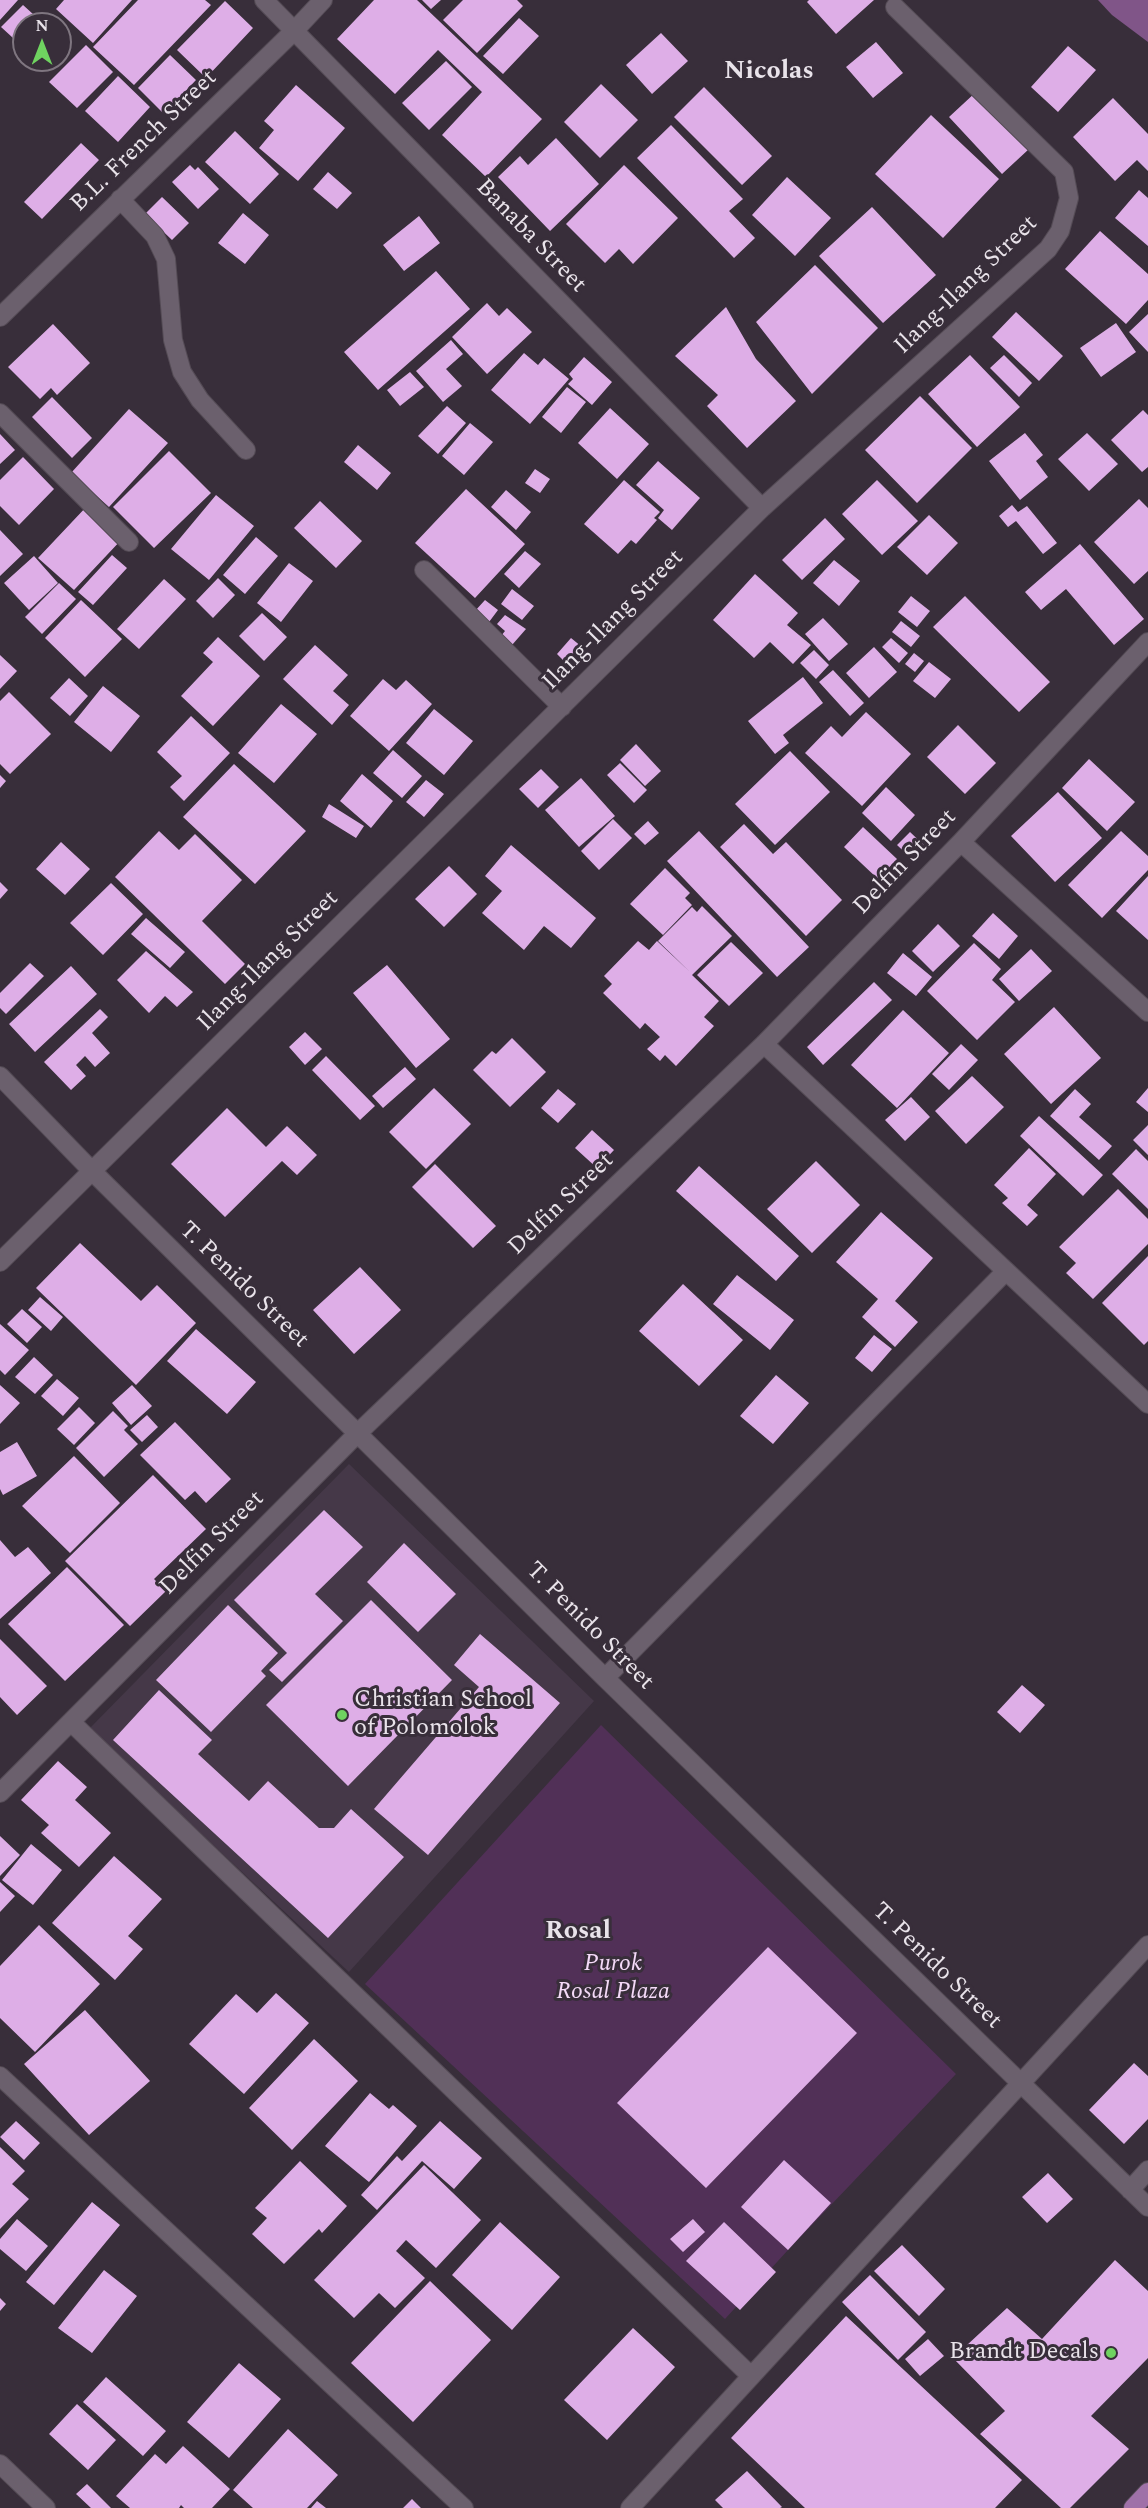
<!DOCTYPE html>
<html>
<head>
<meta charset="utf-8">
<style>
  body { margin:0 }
  #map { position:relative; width:1148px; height:2508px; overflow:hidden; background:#382e3a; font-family:Spectral,serif }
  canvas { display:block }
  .north { position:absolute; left:12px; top:12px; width:60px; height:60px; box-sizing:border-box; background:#382e3a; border:2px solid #7f7680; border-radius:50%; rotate:0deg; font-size:16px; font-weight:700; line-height:24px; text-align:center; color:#e9e3ea }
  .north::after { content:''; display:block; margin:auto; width:21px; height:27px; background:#6fd360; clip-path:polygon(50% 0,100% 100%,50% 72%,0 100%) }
</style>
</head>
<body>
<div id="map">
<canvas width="1148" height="2508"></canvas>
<div class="north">N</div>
</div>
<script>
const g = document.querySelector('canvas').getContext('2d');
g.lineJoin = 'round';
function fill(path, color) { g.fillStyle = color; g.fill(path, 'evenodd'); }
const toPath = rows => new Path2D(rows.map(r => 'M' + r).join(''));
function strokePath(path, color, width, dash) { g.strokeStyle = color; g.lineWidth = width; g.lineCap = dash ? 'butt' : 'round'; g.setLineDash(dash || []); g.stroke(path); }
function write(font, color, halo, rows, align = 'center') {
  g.font = font + ' Spectral,serif'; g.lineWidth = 6; g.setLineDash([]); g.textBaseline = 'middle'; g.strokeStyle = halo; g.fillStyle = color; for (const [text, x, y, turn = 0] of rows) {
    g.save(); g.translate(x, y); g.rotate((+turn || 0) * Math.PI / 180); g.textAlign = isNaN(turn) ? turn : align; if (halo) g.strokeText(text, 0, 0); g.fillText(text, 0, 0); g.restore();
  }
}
fill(toPath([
  [349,1464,594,1701,349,1972,89,1729]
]), '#453848');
fill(toPath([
  [601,1725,956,2074,788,2250,725,2319,365,1984]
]), '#513057');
fill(toPath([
  [1098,0,1148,0,1148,42,1112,15]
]), '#805588');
fill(toPath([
  [0,0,18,0,0,20],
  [64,0,132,0,93,43,56,9],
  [138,0,205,0,211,5,134,85,93,47],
  [374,0,417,0,542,119,486,177,442,135,482,92,438,50,395,94,337,39],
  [422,0,441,0,431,9],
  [463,0,517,0,523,6,477,53,443,20],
  [809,0,874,0,836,34,807,2],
  [225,1,253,28,206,78,177,50],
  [23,5,44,24,24,24,24,48,1,27],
  [519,18,539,36,503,74,483,56],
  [661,33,688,61,652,94,626,65],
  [60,39,69,47,60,56],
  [876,42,903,73,873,98,846,67],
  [86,45,113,72,77,108,49,82],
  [1068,46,1096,70,1058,112,1031,87],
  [170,55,196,80,164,114,138,88],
  [37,60,56,60,47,69],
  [446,61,472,87,429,130,402,103],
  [118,76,150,107,118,142,85,111],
  [601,84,638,120,600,158,564,122],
  [296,85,345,128,298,181,259,148,274,130,264,121],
  [704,87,772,156,742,185,674,117],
  [976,92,1029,149,1002,174,949,117],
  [1113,98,1148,134,1148,171,1137,160,1115,181,1073,137],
  [931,115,999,179,943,238,875,174],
  [671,125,743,199,729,211,755,238,734,258,637,158],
  [235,131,279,174,250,204,205,162],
  [556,138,599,184,550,231,498,177,520,156,528,165],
  [81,143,99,160,42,219,24,202],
  [190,165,195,170,198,167,219,189,198,209,172,182],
  [624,165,678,218,633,264,619,249,605,263,566,224],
  [328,172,352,193,337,209,313,189],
  [787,177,831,218,795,256,752,215],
  [1139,190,1148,198,1148,246,1115,218],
  [162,197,189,223,172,240,145,214],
  [872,207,936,275,883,323,819,256],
  [243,213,269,235,245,264,218,243],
  [419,216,440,243,404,271,383,245],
  [1100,231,1148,274,1148,300,1126,324,1065,269],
  [815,265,878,328,812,394,756,322],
  [436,271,470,309,378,390,344,352],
  [487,303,499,316,507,308,532,332,487,374,452,337],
  [726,307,756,359,796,401,747,448,707,406,718,395,675,356],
  [1016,312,1063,356,1039,381,992,337],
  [1148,314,1148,352,1129,332],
  [1116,323,1136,352,1101,377,1080,348],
  [53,324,90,363,57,395,51,388,40,399,8,367],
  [451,340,463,354,446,369,462,386,443,402,416,371],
  [524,353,538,365,544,358,569,379,530,424,491,390],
  [970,355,1020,407,977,447,928,394],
  [1004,355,1032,383,1019,397,990,368],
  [584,357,612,382,592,405,568,384,573,379,569,374],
  [410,372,424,387,400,406,387,390],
  [567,387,586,402,561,433,542,417],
  [920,396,972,448,917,503,865,450],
  [52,397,92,438,72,458,32,417],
  [447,406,466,423,438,454,418,436],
  [610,408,649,444,617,479,578,443],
  [129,409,168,443,109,507,71,473],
  [1143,410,1148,415,1148,467,1142,472,1111,440],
  [470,423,493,442,464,475,442,456],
  [1025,433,1043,455,1036,461,1048,477,1020,500,989,461],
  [1087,433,1118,464,1089,491,1058,459],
  [0,434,15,450,0,464],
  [358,445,391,473,377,490,344,462],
  [169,451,211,493,154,548,113,507],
  [23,457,54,489,19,525,0,506,0,480],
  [658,461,700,498,672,530,658,518,664,510,636,485],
  [535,469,550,479,540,493,525,483],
  [624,480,660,512,654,518,657,520,636,544,631,540,618,554,584,524],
  [877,480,918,521,882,555,842,514],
  [466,489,525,544,475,598,415,543],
  [506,490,531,512,516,530,491,507],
  [216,495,254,526,209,580,171,549],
  [1139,499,1148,508,1148,571,1134,584,1094,542],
  [320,501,362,541,336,568,294,528],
  [88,505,123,538,74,590,38,558],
  [1012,505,1018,512,1027,506,1057,543,1043,554,1016,521,1008,527,999,516],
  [929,515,958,543,927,575,897,547],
  [825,518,845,539,802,580,782,560],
  [0,530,23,554,0,576],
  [256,537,278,556,245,594,223,575],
  [1080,544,1144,619,1114,645,1066,589,1041,610,1025,592],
  [525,551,541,564,519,588,504,574],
  [112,555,127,568,93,605,78,592],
  [34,556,58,583,29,610,4,583],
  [834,560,860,581,839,606,813,583],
  [289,563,313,581,281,622,257,603],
  [755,574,798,613,787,625,811,645,793,664,770,642,754,658,713,620],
  [218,578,235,595,213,618,196,601],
  [164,579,186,599,139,649,117,629],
  [59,583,76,599,42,634,25,617],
  [512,589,534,606,522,620,501,604],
  [911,596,930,611,917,627,898,612],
  [965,596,1050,682,1019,712,933,627],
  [81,600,122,639,85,677,45,638],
  [485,600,498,610,489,622,475,611],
  [262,613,287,637,264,661,239,636],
  [505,615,526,629,512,645,501,636,505,631,497,624],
  [823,618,848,644,829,661,805,634],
  [901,621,920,636,911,647,892,632],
  [218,637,260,676,213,726,181,696,213,662,203,653],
  [571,638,582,647,567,664,557,654],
  [891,638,908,653,899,663,882,647],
  [315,645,348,675,333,691,349,705,332,725,283,679],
  [874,647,897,672,869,698,846,673],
  [814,650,829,665,816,679,800,663],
  [914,653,924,661,915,672,905,664],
  [0,655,17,671,0,689],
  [929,662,951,679,935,698,913,681],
  [833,670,864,703,850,716,819,682],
  [803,677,823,703,783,735,789,743,775,754,748,721],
  [69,678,88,696,70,716,50,698],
  [383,679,396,690,406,680,432,704,389,751,350,716],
  [103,686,140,716,111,752,74,722],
  [9,692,51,734,10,774,0,764,0,701],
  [281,704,317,734,274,783,238,753],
  [434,709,473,741,444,775,406,743],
  [866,712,911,754,862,806,805,753,831,726,842,737],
  [191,716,230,753,184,801,170,787,182,776,157,752],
  [958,725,996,763,965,794,927,757],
  [636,744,661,771,645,786,620,760],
  [393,750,422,776,402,798,373,773],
  [790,751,830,792,775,845,735,804],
  [1089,759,1135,802,1107,831,1062,788],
  [620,763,647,790,634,803,607,775],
  [234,764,306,831,255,884,183,817],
  [541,769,559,787,538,808,519,789],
  [362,774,393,801,371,828,340,801],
  [0,775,6,781,0,788],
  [581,778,615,816,579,847,545,810],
  [426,780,444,794,424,817,406,802],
  [886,787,915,815,891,841,862,813],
  [1058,792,1102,838,1055,882,1011,836],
  [329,804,364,826,356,838,322,817],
  [613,819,632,838,599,870,581,851],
  [648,821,659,833,645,845,634,834],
  [744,824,773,854,786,842,842,900,806,936,720,847],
  [863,827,897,859,878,879,844,847],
  [159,831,179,850,195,834,242,880,202,921,245,964,225,984,115,877],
  [699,831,809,947,777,977,667,861],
  [1121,831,1148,856,1148,870,1102,918,1068,885],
  [910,832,927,848,914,861,897,845],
  [61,842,90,869,65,895,36,869],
  [511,845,596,918,571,948,544,926,524,950,482,913,502,891,485,876],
  [449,866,477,894,444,927,415,899],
  [665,868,690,893,685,898,692,905,663,935,630,904],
  [1148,876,1148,940,1116,911],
  [0,882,8,890,0,899],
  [111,883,143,914,103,955,70,923],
  [702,906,732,936,692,975,719,1001,704,1017,714,1026,676,1066,665,1055,660,1061,647,1049,660,1037,645,1023,640,1029,603,993,612,984,604,976,638,941,649,950,657,941,690,972,658,941,692,907,697,912],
  [993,913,1018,936,999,959,972,936],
  [146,918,185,952,170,968,131,934],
  [938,924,960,946,933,972,912,951],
  [731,942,763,973,729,1006,697,975],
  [974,943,1001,969,992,980,1015,1002,977,1040,927,991],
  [1031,949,1052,971,1019,1001,999,979],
  [146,951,193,992,177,1007,165,996,149,1013,117,980],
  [903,953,932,977,916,996,887,973],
  [30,963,44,976,6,1014,0,1008,0,993],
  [387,965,450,1039,416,1068,353,993],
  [71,966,97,994,35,1052,9,1024],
  [874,982,892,1000,823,1065,807,1047],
  [1054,1007,1101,1058,1051,1104,1004,1054],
  [100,1009,108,1017,92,1033,110,1053,95,1067,85,1056,76,1065,86,1076,71,1090,44,1062],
  [903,1010,949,1053,897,1108,851,1065],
  [305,1032,322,1049,305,1065,289,1047],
  [512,1038,546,1072,510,1107,473,1070,492,1051,496,1054],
  [961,1044,978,1060,949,1090,932,1074],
  [326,1056,375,1106,360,1120,312,1070],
  [405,1067,416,1079,383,1108,372,1096],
  [972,1076,1004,1107,966,1144,935,1111],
  [434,1088,471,1124,426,1169,389,1132],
  [1148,1088,1148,1112,1136,1102],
  [558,1089,576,1104,558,1123,541,1108],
  [1075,1089,1091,1104,1079,1117,1112,1146,1099,1160,1050,1116],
  [911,1097,930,1117,905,1141,885,1120],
  [227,1108,266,1147,287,1126,317,1155,297,1175,282,1161,225,1217,171,1164],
  [1039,1116,1103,1175,1083,1196,1020,1136],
  [1148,1125,1148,1155,1133,1140],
  [592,1130,614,1150,597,1168,575,1148],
  [1029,1148,1056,1174,1027,1205,1038,1215,1027,1226,1002,1203,1008,1198,994,1185],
  [1136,1149,1148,1161,1148,1209,1112,1174],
  [816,1161,860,1205,812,1253,767,1209],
  [435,1164,496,1226,473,1248,412,1187],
  [699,1166,799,1256,776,1281,676,1191],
  [1118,1189,1148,1219,1148,1244,1093,1299,1066,1273,1076,1263,1059,1247],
  [881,1212,933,1258,895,1301,918,1322,895,1347,862,1317,878,1299,836,1262],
  [80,1243,141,1301,157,1285,196,1323,136,1385,36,1288],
  [1148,1256,1148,1341,1144,1345,1102,1303],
  [360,1267,401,1310,354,1354,313,1310],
  [737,1275,794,1320,770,1350,713,1304],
  [683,1284,743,1340,699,1386,639,1331],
  [40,1297,63,1317,51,1331,28,1310],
  [22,1309,42,1327,27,1343,7,1324],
  [0,1324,29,1350,5,1375,0,1370],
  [196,1329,256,1382,227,1414,167,1361],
  [874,1335,892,1349,872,1372,855,1358],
  [34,1357,53,1375,35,1394,15,1377],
  [776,1375,809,1403,773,1444,740,1416],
  [57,1379,79,1398,63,1416,41,1396],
  [0,1385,20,1403,0,1424],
  [132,1385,152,1406,131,1425,112,1403],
  [79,1407,95,1423,74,1445,57,1429],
  [113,1411,128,1426,124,1430,138,1444,104,1477,76,1448],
  [147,1415,158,1427,142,1442,130,1430],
  [175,1422,231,1479,206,1503,195,1491,185,1500,140,1455],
  [17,1442,37,1476,3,1495,0,1489,0,1452],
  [74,1456,120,1503,70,1553,22,1506],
  [153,1475,206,1529,154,1579,166,1591,130,1626,65,1561],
  [324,1510,363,1547,315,1594,343,1621,282,1682,269,1670,287,1653,234,1600],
  [0,1540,15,1557,28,1547,51,1573,0,1619],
  [404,1543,456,1594,418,1632,367,1582],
  [67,1567,124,1625,65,1681,8,1624],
  [371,1600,452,1680,348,1786,266,1705],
  [228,1605,278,1653,261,1671,266,1676,211,1732,156,1680],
  [480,1634,560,1703,428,1855,374,1809,479,1687,454,1665],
  [0,1639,47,1686,17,1715,0,1697],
  [1022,1685,1045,1705,1020,1733,997,1712],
  [159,1690,212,1740,198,1754,249,1801,268,1781,319,1828,334,1828,351,1809,404,1857,328,1938,113,1740],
  [58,1761,87,1787,75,1800,111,1833,79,1867,41,1833,49,1825,21,1800],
  [0,1836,20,1855,0,1876],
  [31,1844,62,1870,33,1905,2,1880],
  [114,1856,162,1899,128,1936,143,1949,115,1980,52,1923],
  [0,1882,15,1896,0,1912],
  [39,1925,100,1984,35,2052,0,2018,0,1966],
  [768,1947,857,2033,706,2188,617,2103],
  [276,1993,309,2023,244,2094,189,2044,236,1994,257,2013],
  [85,2010,150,2081,89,2135,24,2064],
  [314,2039,358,2081,292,2150,249,2108],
  [1134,2063,1148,2076,1148,2119,1124,2144,1089,2110],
  [370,2093,389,2109,393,2105,417,2126,369,2182,325,2146],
  [16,2121,40,2143,24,2160,0,2137],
  [440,2121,482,2158,454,2189,422,2161,377,2210,361,2195,397,2156,402,2161],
  [0,2147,25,2171,12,2184,29,2199,0,2229],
  [784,2160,831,2203,788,2250,741,2207],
  [300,2161,347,2206,322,2233,319,2229,284,2264,252,2234,267,2218,255,2208],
  [424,2165,481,2220,436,2268,406,2240,396,2251,425,2278,395,2308,379,2293,354,2318,314,2280],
  [1048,2173,1073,2199,1047,2223,1022,2197],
  [92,2202,120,2225,54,2305,26,2282],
  [17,2219,48,2246,26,2271,0,2249,0,2239],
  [693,2219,705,2232,683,2252,670,2239],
  [500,2222,560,2277,512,2330,452,2275],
  [724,2222,776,2272,740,2310,686,2261],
  [902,2245,945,2289,919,2316,874,2271],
  [1115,2260,1148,2291,1148,2358,1091,2416,1129,2449,1070,2508,1061,2508,980,2434,1005,2411,953,2358,1007,2308,1042,2339],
  [104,2270,137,2296,92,2353,58,2328],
  [870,2275,926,2332,898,2360,842,2302],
  [430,2281,491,2340,413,2422,351,2363],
  [0,2298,6,2304,0,2311],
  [846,2316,1022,2480,995,2508,805,2508,731,2438],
  [633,2328,675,2367,607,2440,564,2400],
  [928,2339,944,2356,920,2376,905,2359],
  [239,2363,281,2399,229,2458,187,2422],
  [106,2377,166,2431,143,2456,83,2402],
  [77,2404,116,2440,88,2470,49,2434],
  [288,2429,338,2475,307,2508,253,2508,233,2490],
  [183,2446,230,2489,212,2508,184,2508,181,2505,179,2508,130,2508,116,2496,155,2454,166,2464],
  [747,2471,782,2507,780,2508,723,2508,715,2500],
  [87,2484,111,2508,91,2508,76,2494],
  [412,2499,421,2508,403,2508],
  [317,2501,326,2508,311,2508]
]), '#deaee7');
const minor = toPath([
  [264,0,762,508],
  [120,199,155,236,166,259,173,340,182,372,200,400,246,450],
  [0,317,295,30,323,0],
  [0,413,129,542],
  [424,570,562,707],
  [961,842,1148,1012],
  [764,1044,1148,1404],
  [0,1076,92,1171,605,1678,1148,2207],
  [0,1262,762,508,1048,249,1060,231,1069,198,1064,172,895,7],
  [605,1678,1006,1271],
  [71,1722,751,2376],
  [0,1793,358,1433,764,1044,961,842,1148,642],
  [0,2076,464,2508],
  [1130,2190,1148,2170],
  [0,2464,46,2508],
  [630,2508,1148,1945]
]);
const major = toPath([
  [1133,2508,1148,2492]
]);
strokePath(minor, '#544b55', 20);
strokePath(major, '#544b55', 20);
strokePath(minor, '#6b606d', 18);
strokePath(major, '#9f71a8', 18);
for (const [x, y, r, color] of [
  [342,1715,6,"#6fd360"],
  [1111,2353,6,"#6fd360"]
]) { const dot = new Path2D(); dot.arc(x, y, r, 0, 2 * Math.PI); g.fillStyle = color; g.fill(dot); strokePath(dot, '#382e3a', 2); }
write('24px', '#e9e3ea', '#382e3a', [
  ["B.L. French Street",145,142,-44],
  ["Banaba Street",530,237,46],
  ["Ilang-Ilang Street",967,286,-44],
  ["Ilang-Ilang Street",614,621,-45],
  ["Delfin Street",906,863,-46],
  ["Ilang-Ilang Street",269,962,-45],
  ["Delfin Street",562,1205,-44],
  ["T. Penido Street",243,1286,44],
  ["Delfin Street",213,1544,-45],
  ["T. Penido Street",589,1627,45],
  ["T. Penido Street",936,1967,44]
]);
write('24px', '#e9e3ea', '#382e3a', [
  ["Christian School",354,1701],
  ["of Polomolok",354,1729],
  ["Brandt Decals",1099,2353,"right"]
], 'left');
write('italic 24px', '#f4daf8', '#382e3a', [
  ["Purok",613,1965],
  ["Rosal Plaza",613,1993]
]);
write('bold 26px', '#e9e3ea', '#382e3a', [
  ["Nicolas",769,73],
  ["Rosal",578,1933]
]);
</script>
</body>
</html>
